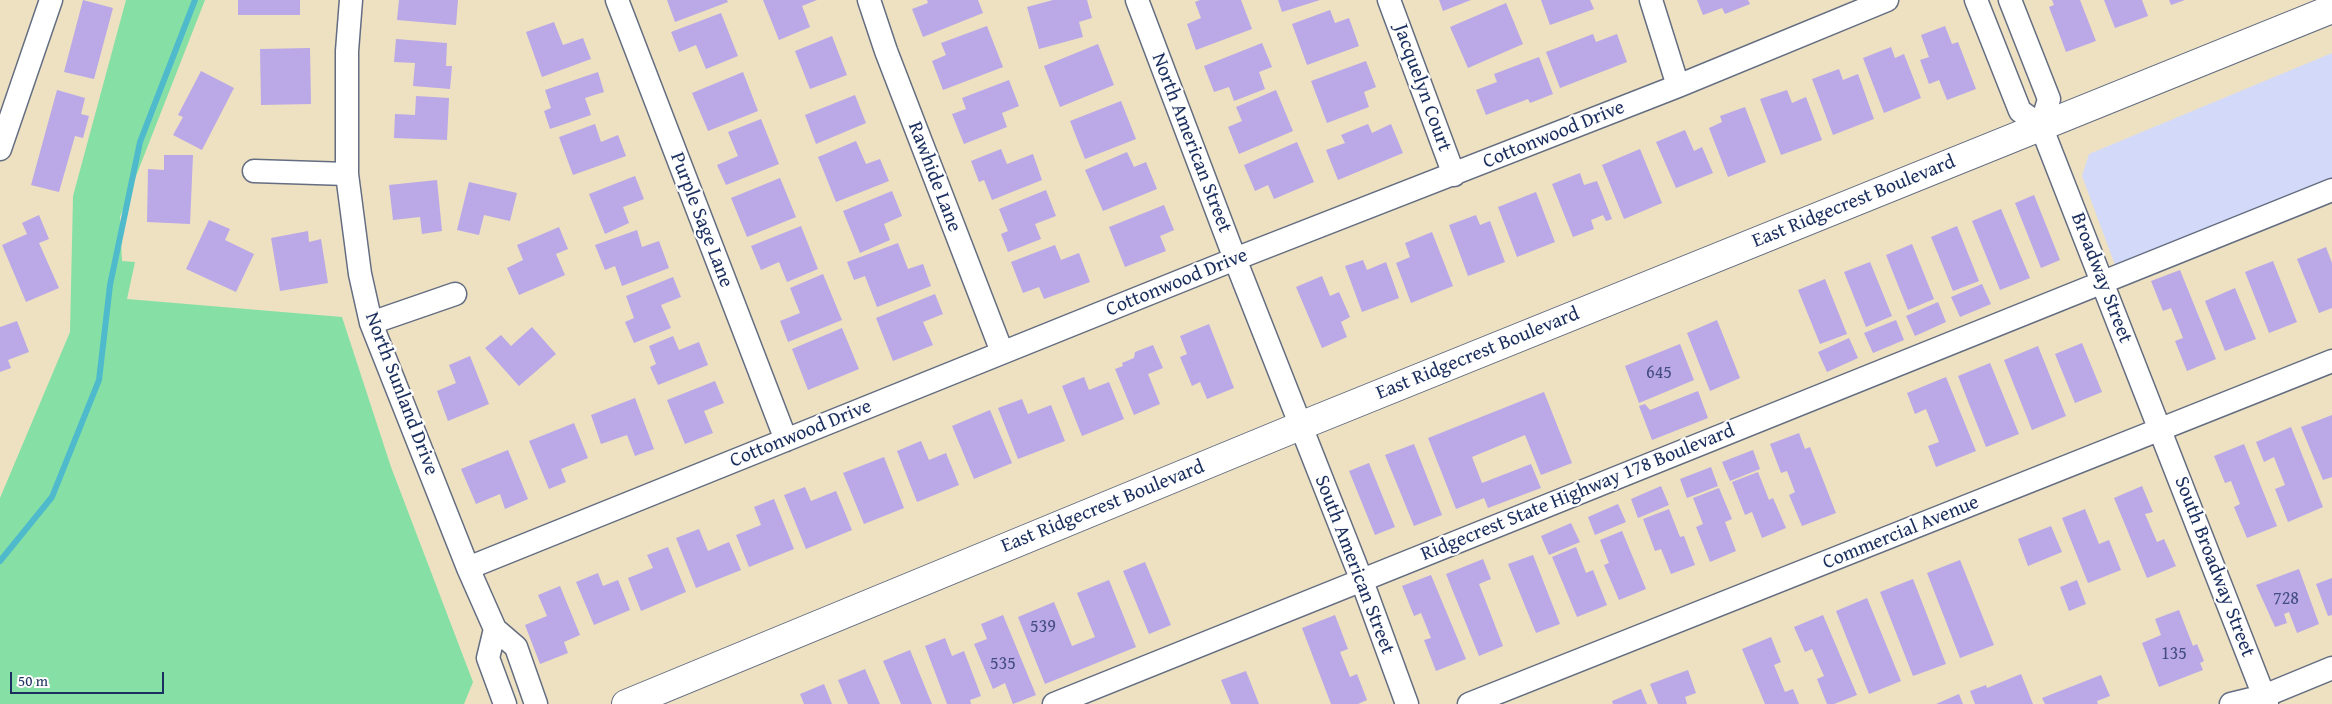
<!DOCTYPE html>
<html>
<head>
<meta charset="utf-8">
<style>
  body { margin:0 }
  #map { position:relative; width:2332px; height:704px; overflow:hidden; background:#ede1c1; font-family:"Gentium Book Plus",serif }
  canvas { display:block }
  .scale { position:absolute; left:10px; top:672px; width:154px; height:22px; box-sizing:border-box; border:2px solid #1b2f5e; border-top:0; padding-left:6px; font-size:15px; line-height:18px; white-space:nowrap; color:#1b2f5e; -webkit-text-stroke:4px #fff; paint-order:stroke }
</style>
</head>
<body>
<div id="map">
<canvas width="2332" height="704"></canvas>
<div class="scale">50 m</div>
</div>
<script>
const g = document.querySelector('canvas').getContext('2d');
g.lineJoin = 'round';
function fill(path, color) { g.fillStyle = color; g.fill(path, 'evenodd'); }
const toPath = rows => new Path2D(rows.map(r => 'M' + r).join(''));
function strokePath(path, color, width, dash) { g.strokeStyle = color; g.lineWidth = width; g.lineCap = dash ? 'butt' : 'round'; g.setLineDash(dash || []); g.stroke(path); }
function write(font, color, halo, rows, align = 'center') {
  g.font = font + ' "Gentium Book Plus",serif'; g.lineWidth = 4.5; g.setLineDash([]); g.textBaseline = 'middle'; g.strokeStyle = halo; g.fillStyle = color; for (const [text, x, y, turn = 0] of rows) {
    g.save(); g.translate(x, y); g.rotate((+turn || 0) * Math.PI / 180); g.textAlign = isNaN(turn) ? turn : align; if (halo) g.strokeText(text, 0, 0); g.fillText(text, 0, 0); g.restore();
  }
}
fill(toPath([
  [2332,53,2332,180,2115,265,2082,176,2089,154]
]), '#d3d9f9');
fill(toPath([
  [126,0,205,0,120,217,122,261,135,262,127,299,342,317,391,467,473,682,464,704,0,704,0,498,70,332,73,196]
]), '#86e0a5');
strokePath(toPath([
  [0,561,52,497,99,380,110,285,140,142,195,0]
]), '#4fbacb', 6);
fill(toPath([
  [83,0,113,8,94,79,64,72],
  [238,0,300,0,300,15,238,15],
  [399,0,458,0,456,25,397,20],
  [667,0,727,0,728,2,675,22],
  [763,0,817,0,802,6,810,27,779,40],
  [927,0,978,0,983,13,923,37,912,9,928,3],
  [1053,0,1087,0,1092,18,1079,22,1083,37,1039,49,1027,7],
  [1200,0,1241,0,1252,29,1196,50,1187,24,1201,18,1195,2],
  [1278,0,1320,0,1282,12],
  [1439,0,1471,0,1443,11],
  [1541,0,1590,0,1594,9,1550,25],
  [1697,0,1748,0,1750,4,1725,14,1722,8,1703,15],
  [2052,0,2080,0,2096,41,2066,52,2049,7,2054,5],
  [2104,0,2142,0,2148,16,2115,28],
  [2169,0,2185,0,2171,5],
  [1506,3,1523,44,1468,68,1450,27],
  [1330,10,1335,23,1349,18,1359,46,1307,65,1292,24],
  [721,13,738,56,706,69,696,45,679,52,671,32],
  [554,22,563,45,583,38,591,59,542,77,526,32],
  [987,26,1003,67,943,90,932,61,946,55,941,43],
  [1945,26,1952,44,1958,42,1976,89,1947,100,1939,80,1929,84,1920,60,1929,57,1921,35],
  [1593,34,1596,42,1617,34,1627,62,1560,88,1546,52],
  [832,36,847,75,810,89,795,51],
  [396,39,447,43,446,66,452,66,450,89,413,86,415,63,394,62],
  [1262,43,1272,67,1259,72,1265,89,1234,101,1229,87,1214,92,1204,66],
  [1098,44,1114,85,1060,107,1044,66],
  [1891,47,1895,58,1904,54,1921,98,1884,113,1863,58],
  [310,48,311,104,261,105,260,49],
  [1539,57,1553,94,1530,103,1528,99,1486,115,1476,90,1497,82,1494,74],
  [1366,61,1376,87,1364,92,1369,107,1327,123,1311,81],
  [1839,69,1843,80,1858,74,1874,119,1833,135,1812,79],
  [201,71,234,88,202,150,173,135,183,117,178,115],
  [598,72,604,92,585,98,591,115,550,129,544,111,551,108,545,90],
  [743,72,758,111,708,131,692,93],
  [1009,80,1019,106,1002,113,1007,127,964,144,952,114,966,109,962,98],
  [57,90,85,98,81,114,89,116,83,138,75,136,59,192,31,185],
  [1276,90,1293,131,1239,154,1228,127,1242,121,1236,107],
  [1787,90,1792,103,1806,97,1822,140,1781,155,1760,99],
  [855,95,866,123,816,144,805,115],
  [416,96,449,98,447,140,394,138,395,114,415,115],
  [1121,101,1136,139,1085,159,1070,121],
  [1745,107,1766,162,1728,177,1709,128,1722,122,1720,116],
  [761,119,779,164,726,185,717,165,738,156,728,132],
  [595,124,601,142,618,135,626,156,573,175,559,137],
  [1368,124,1372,133,1391,124,1403,153,1338,180,1326,150,1345,143,1341,135],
  [1685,130,1694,151,1702,147,1713,173,1676,188,1656,142],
  [856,141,866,164,880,159,889,181,836,202,818,157],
  [1297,142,1314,182,1274,199,1268,185,1255,191,1244,165],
  [1001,149,1007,164,1033,154,1042,180,992,200,984,180,979,182,971,161],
  [1640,149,1662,203,1624,219,1602,165],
  [1127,152,1134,167,1146,162,1157,189,1103,211,1085,170],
  [164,155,193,155,190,224,147,222,148,169,164,170],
  [1580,173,1584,185,1597,181,1612,219,1606,221,1603,215,1591,220,1594,229,1573,237,1552,184],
  [635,176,644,199,623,207,629,223,605,234,589,194],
  [780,178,796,217,747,237,731,198],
  [437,180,442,231,422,234,420,217,393,220,389,185],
  [469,182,517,193,510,221,484,215,479,235,457,230],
  [1046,190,1056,216,1035,224,1041,239,1008,252,1001,234,1008,231,999,209],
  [892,191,902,216,884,224,890,240,860,253,843,211],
  [1536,192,1555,242,1517,257,1498,207],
  [2034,195,2060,260,2041,268,2015,203],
  [1164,205,1174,230,1160,236,1166,251,1125,267,1109,227],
  [2001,209,2030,278,2000,290,1972,221],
  [39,215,49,239,39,243,59,288,26,302,2,245,27,234,22,223],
  [1476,215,1480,225,1490,221,1505,262,1468,276,1449,225],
  [209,220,230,229,225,240,254,254,236,292,186,269],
  [801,226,818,269,787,282,779,262,761,270,751,246],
  [1957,226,1979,281,1953,291,1931,237],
  [559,227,568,249,556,254,565,275,519,295,507,268,523,260,517,245],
  [637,230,642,247,659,241,669,268,622,286,615,266,605,270,595,245],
  [308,231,309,242,321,239,328,283,280,291,271,238],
  [1432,232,1453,286,1411,303,1396,263,1410,257,1405,243],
  [898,243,908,269,923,264,931,286,877,307,865,276,854,280,847,262],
  [1912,244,1934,299,1908,310,1886,255],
  [1055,245,1061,260,1079,253,1090,282,1044,299,1039,287,1023,293,1011,262],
  [2326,247,2332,263,2332,308,2319,313,2297,259],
  [1363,260,1367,270,1386,262,1399,298,1362,312,1345,266],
  [2273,261,2297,322,2269,333,2245,272],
  [1870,262,1892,316,1866,327,1844,272],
  [2180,270,2216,359,2187,371,2175,341,2183,338,2171,308,2163,311,2151,281],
  [823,274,842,320,788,342,780,321,800,313,790,288],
  [1322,276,1330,296,1339,292,1350,317,1341,322,1347,337,1322,348,1296,287],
  [673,277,681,297,661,305,671,328,634,343,625,322,634,318,626,296],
  [1825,279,1847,334,1820,344,1798,290],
  [1982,284,1991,304,1960,317,1951,297],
  [2235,288,2256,339,2225,351,2205,301],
  [935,294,943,314,923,322,933,345,893,361,876,318],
  [1938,302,1946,322,1915,336,1906,316],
  [1717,320,1740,378,1710,391,1687,333],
  [1896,320,1904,340,1873,353,1864,333],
  [17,321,29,352,8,360,11,368,0,372,0,327],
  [1209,324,1234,388,1207,399,1200,382,1192,386,1180,357,1187,354,1180,336],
  [532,327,556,354,519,386,485,348,501,335,511,346],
  [842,328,859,369,808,390,792,349],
  [673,336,679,350,699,342,708,365,658,385,650,367,656,364,649,346],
  [1849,338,1858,358,1827,372,1818,352],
  [2082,343,2102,392,2075,403,2055,354],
  [1680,344,1694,380,1639,403,1625,366],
  [1153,345,1163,368,1148,374,1160,404,1134,415,1115,369,1123,366,1122,363,1134,358,1135,352],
  [2038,346,2066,416,2032,430,2004,360],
  [470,356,489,404,448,421,437,391,456,383,449,365],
  [1990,363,2019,434,1986,447,1958,376],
  [1084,377,1089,390,1109,382,1124,419,1082,436,1062,386],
  [1946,377,1976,451,1936,467,1928,446,1939,442,1926,409,1915,414,1907,393],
  [715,381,724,403,704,411,713,433,685,444,667,400],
  [1698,391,1708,418,1652,440,1639,406,1645,404,1650,410],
  [1544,392,1572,463,1541,475,1525,435,1472,457,1482,483,1531,464,1541,488,1488,508,1484,498,1456,509,1428,438],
  [635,398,654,449,635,456,627,435,601,444,591,415],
  [1022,399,1028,414,1051,405,1065,441,1018,459,998,408],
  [990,410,1012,463,974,479,952,426],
  [2332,415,2332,477,2323,480,2301,427],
  [574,423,588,458,561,469,566,482,549,489,529,441],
  [2291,427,2323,507,2288,522,2275,489,2285,485,2274,457,2264,462,2256,442],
  [1799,433,1805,449,1810,447,1836,513,1802,526,1789,495,1795,492,1787,471,1781,473,1770,444],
  [921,441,929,460,946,453,959,485,917,502,897,451],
  [1414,444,1442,515,1414,526,1385,455],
  [2244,444,2277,526,2247,538,2234,507,2240,504,2231,481,2225,483,2214,456],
  [508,450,528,499,505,509,500,494,476,504,461,469],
  [1753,450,1760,469,1730,481,1722,462],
  [884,457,904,508,864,524,843,473],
  [1369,463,1395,527,1375,535,1349,471],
  [1711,467,1718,486,1687,498,1680,479],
  [1758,472,1769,500,1773,498,1786,528,1762,538,1752,512,1745,515,1732,482],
  [1661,486,1669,505,1638,518,1631,499],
  [2142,486,2153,512,2145,514,2157,542,2164,539,2176,566,2147,578,2114,498],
  [805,487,811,501,836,491,852,530,806,549,784,495],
  [1719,488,1732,519,1725,522,1736,551,1710,562,1696,527,1703,524,1693,498],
  [774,499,794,549,749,567,736,535,761,525,754,507],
  [1618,504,1626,522,1595,535,1588,517],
  [1669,509,1680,537,1684,536,1695,565,1671,574,1661,549,1655,551,1643,519],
  [2085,509,2099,544,2109,540,2121,570,2088,583,2062,518],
  [1571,523,1580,542,1549,555,1541,536],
  [2051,526,2062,552,2028,566,2018,539],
  [699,529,708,551,729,542,741,570,696,588,676,538],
  [1622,531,1646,589,1619,600,1604,565,1609,563,1600,540],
  [668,547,686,592,641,611,628,578,653,568,647,555],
  [1576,547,1586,573,1593,570,1607,605,1577,617,1552,557],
  [1533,555,1560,624,1536,633,1508,564],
  [1483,559,1491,579,1479,584,1503,646,1479,656,1446,574],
  [1960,560,1994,645,1960,658,1927,573],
  [1145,562,1171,625,1149,634,1123,571],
  [2299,569,2319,624,2297,633,2289,612,2284,614,2287,623,2275,627,2256,585],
  [598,573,603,586,618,580,630,610,594,625,576,582],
  [1431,575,1466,659,1436,671,1424,640,1431,638,1421,613,1414,616,1402,586],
  [2332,578,2332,615,2328,616,2316,584],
  [1913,579,1946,664,1913,676,1880,592],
  [1109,580,1136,647,1045,684,1018,617,1054,602,1072,646,1095,637,1077,593],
  [2077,580,2086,604,2069,611,2060,587],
  [560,586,580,635,564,642,568,653,540,664,525,625,547,616,538,595],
  [1867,598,1901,681,1869,694,1836,611],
  [2179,610,2193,646,2197,644,2204,661,2200,663,2203,670,2159,687,2142,643,2161,635,2155,619],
  [1003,615,1036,695,1013,704,1005,683,993,689,974,644,987,639,981,624],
  [1335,615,1348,649,1340,652,1350,677,1357,674,1367,700,1358,704,1331,704,1302,628],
  [1823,615,1857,695,1834,704,1827,704,1817,679,1824,676,1812,649,1805,652,1794,627],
  [1771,637,1781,662,1774,665,1785,692,1793,689,1799,704,1765,704,1742,649],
  [945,638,952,656,964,651,981,696,970,700,971,704,947,704,925,646],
  [910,650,927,692,932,704,901,704,883,661],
  [865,669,880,704,848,704,838,680],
  [1688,670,1696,693,1685,697,1687,704,1658,704,1650,684],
  [1246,671,1259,704,1231,704,1221,680],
  [2021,674,2033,704,1975,704,1970,691,1986,685,1987,688],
  [2101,675,2110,696,2097,701,2098,704,2045,704,2042,698],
  [824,684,832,704,804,704,800,694],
  [1641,689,1647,704,1613,704,1612,701],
  [1959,694,1963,704,1936,704]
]), '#baa8e7');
const minor = toPath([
  [351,0,347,51,347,174,360,274,371,323,468,568,495,629,516,647,536,704],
  [617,0,786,440],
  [869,0,886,51,1002,352],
  [1137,0,1235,259,1362,581,1407,704],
  [1389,0,1454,175],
  [1651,0,1678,86],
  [1976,0,2020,111,2041,126,2267,704],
  [2010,0,2049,99,2041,126],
  [0,149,51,0],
  [254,171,347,174],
  [371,323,455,294],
  [468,568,1235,259,1678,86,1887,0],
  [495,629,488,658,505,704],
  [1054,704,2332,190],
  [1469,704,2332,361],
  [2231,704,2264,696,2332,668]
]);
const primary = toPath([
  [626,704,1300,426,2332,9]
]);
strokePath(minor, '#646d81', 25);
strokePath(primary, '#646d81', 30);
strokePath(minor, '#fff', 22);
strokePath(primary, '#fff', 28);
write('18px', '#434d80', null, [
  ["645",1659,373],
  ["728",2286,599],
  ["539",1043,627],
  ["135",2174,654],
  ["535",1003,664]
]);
write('20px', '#1b2f5e', '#fff', [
  ["Jacquelyn Court",1422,88,70],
  ["Cottonwood Drive",1554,135,-22],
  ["North American Street",1191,143,69],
  ["Rawhide Lane",934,177,69],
  ["East Ridgecrest Boulevard",1854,202,-22],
  ["Purple Sage Lane",701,220,69],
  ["Broadway Street",2101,278,69],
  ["Cottonwood Drive",1177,283,-22],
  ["East Ridgecrest Boulevard",1478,354,-22],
  ["North Sunland Drive",401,394,69],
  ["Cottonwood Drive",801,434,-22],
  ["Ridgecrest State Highway 178 Boulevard",1578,493,-22],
  ["East Ridgecrest Boulevard",1103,507,-22],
  ["Commercial Avenue",1901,533,-22],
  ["South American Street",1354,565,69],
  ["South Broadway Street",2214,567,69]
]);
</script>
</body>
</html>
